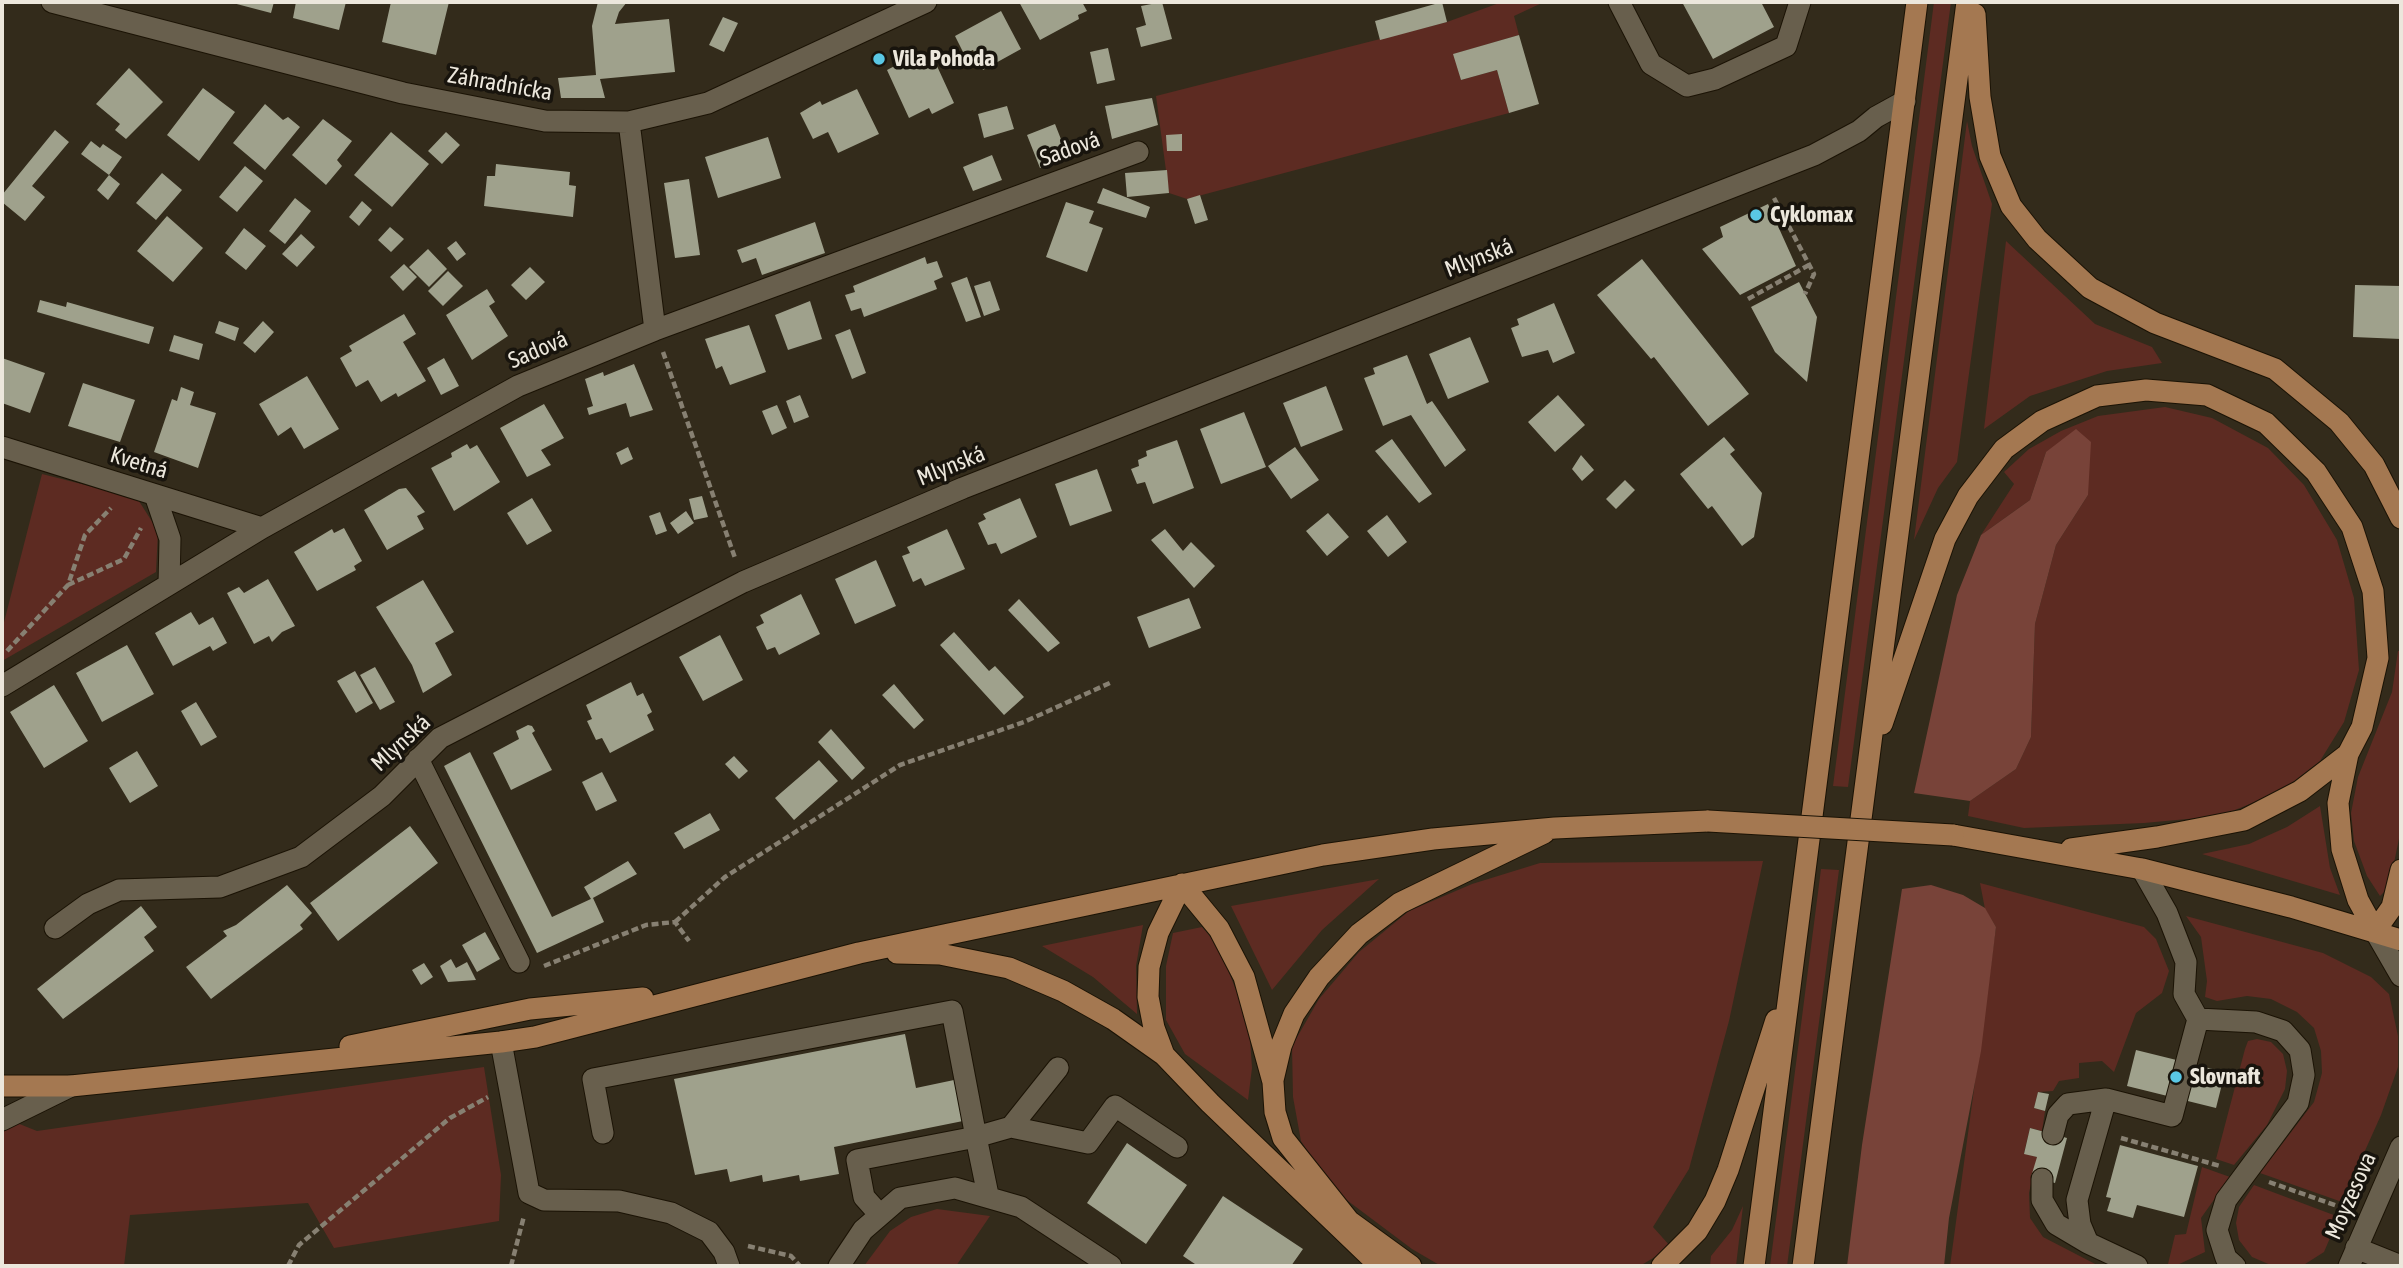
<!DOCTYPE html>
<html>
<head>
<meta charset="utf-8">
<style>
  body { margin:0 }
  #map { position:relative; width:2403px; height:1268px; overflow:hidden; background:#332b1b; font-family:"Asap Condensed",sans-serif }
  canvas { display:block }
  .frame { position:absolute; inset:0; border:4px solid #ece7dc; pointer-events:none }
</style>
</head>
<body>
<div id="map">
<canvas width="2403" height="1268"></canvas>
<div class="frame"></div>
</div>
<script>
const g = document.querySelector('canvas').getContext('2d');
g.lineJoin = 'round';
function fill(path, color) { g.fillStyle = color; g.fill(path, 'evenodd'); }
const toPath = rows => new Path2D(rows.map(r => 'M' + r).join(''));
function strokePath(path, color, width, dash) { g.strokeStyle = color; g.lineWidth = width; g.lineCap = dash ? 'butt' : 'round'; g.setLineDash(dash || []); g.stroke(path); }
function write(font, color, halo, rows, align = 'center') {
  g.font = font + ' "Asap Condensed",sans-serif'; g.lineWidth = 7; g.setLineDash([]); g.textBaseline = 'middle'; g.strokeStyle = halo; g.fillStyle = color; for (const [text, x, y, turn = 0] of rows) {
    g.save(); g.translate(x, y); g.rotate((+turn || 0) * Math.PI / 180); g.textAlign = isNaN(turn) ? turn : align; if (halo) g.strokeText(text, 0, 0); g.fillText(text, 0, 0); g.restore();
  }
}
fill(toPath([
  [1502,2,1544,2,1514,16,1519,35,1454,54,1461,80,1497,70,1509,113,1187,199,1169,193,1156,96,1447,22],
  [1934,2,1951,2,1848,787,1833,786],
  [1967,121,1972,146,1992,204,1957,462,1938,488,1914,540],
  [2006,241,2095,324,2152,347,2162,363,2107,371,2030,396,1984,429],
  [2165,407,2212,418,2268,448,2304,485,2337,540,2354,598,2359,670,2344,722,2320,761,2280,792,2220,816,2144,823,2024,828,1968,816,1970,801,2016,769,2031,737,2035,624,2056,545,2088,495,2046,452,2030,500,1981,535,2014,484,2004,472,2029,449,2061,431,2098,416],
  [42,474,137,498,158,531,156,572,2,661,2,630],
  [2398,651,2401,651,2401,829,2389,887,2380,896,2367,876,2354,841,2351,813,2358,777,2392,692],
  [2320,806,2330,868,2340,895,2202,854,2249,844,2287,827],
  [1763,861,1729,1021,1689,1169,1653,1227,1671,1247,1640,1266,1441,1266,1412,1249,1332,1189,1301,1141,1293,1097,1292,1046,1319,999,1359,952,1409,911,1472,884,1540,863],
  [1821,869,1839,870,1787,1266,1770,1266],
  [1379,879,1322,930,1272,990,1231,906],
  [1980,883,2144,927,2156,939,2169,971,2162,993,2136,1013,2114,1072,2102,1061,2079,1063,2079,1078,2059,1081,2053,1091,2038,1092,2034,1108,2045,1111,2042,1131,2030,1128,2024,1153,2037,1157,2029,1193,2030,1218,2043,1237,2099,1266,1950,1266,1996,927,1985,909],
  [2186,916,2323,953,2371,977,2389,994,2398,1036,2398,1067,2381,1115,2342,1202,2260,1173,2314,1102,2322,1073,2321,1051,2314,1028,2297,1012,2271,999,2247,996,2217,1001,2205,997,2207,981,2201,937],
  [1143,925,1136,966,1137,1014,1093,977,1042,946],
  [1202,927,1219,947,1249,1023,1252,1068,1248,1100,1185,1054,1166,1020,1166,966,1173,933],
  [2257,1039,2271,1042,2283,1054,2287,1071,2285,1089,2267,1125,2234,1165,2216,1159,2245,1049,2248,1041],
  [484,1067,501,1175,499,1221,334,1248,308,1203,130,1215,124,1266,2,1266,2,1117,37,1131],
  [2202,1167,2230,1177,2201,1218,2205,1252,2175,1266,2168,1264,2175,1235,2186,1234],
  [2254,1185,2339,1217,2324,1252,2302,1266,2273,1266,2252,1257,2239,1240,2236,1223,2239,1207],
  [1743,1206,1736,1266,1710,1266,1711,1256,1732,1230],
  [937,1209,990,1216,956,1266,864,1266,890,1231,911,1217]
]), '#5d2b22');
fill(toPath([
  [2076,429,2091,442,2088,495,2056,545,2035,624,2031,737,2016,769,1970,801,1914,793,1957,595,1981,535,2030,500,2046,452],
  [1931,885,1963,895,1985,908,1996,927,1981,1051,1949,1218,1944,1266,1847,1266,1862,1145,1902,889]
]), '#784339');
fill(toPath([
  [229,2,274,2,271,13],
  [296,2,346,2,339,30,293,18],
  [391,2,449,2,436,55,382,42],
  [598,2,627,2,619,12,615,24,669,19,675,72,600,79,605,98,561,98,558,78,596,75,592,26],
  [1019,2,1082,2,1087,11,1078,15,1079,19,1040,40],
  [1162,2,1172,39,1141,47,1136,28,1146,25,1141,6],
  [1442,2,1447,22,1380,40,1375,21],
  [1682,2,1761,2,1774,27,1713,59],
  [1001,11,1021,49,983,70,973,50,964,54,955,36],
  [723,17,738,23,724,52,709,45],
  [1519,35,1539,104,1509,113,1497,70,1461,80,1453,54],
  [1108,48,1115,80,1097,84,1090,52],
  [931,53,954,103,932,114,929,108,909,118,887,70,908,59,911,63],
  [129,68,163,102,126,139,115,130,120,124,96,104],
  [203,88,235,112,199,161,167,135],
  [857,89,879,134,838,153,828,132,813,139,800,113,820,101,822,105],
  [1152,98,1158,125,1112,139,1105,106],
  [265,104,283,120,288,117,300,127,265,170,233,143],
  [1007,106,1014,129,984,138,978,114],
  [323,119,352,141,337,160,342,166,326,185,292,155],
  [1055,124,1068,157,1040,168,1027,135],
  [55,130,69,142,32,186,45,197,25,221,2,202,2,195],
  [391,132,429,164,392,207,354,175],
  [446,132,460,145,442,164,428,151],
  [1182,134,1182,151,1167,151,1166,135],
  [768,137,781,178,718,198,705,157],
  [91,141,100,148,103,144,122,157,109,175,120,184,108,200,97,190,109,175,81,154],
  [992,155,1002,180,973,191,963,167],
  [496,164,570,172,569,185,576,186,573,217,484,206,487,176,495,176],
  [245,166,263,181,237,212,219,197],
  [1167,170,1169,193,1127,197,1125,173],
  [162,173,182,190,156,220,136,203],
  [689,179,700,255,675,258,664,183],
  [1103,188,1150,207,1146,218,1097,203],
  [1200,195,1208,220,1195,224,1187,199],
  [295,198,311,211,285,244,269,231],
  [362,201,372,210,359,226,349,217],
  [1066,202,1094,211,1089,223,1103,228,1087,272,1046,257],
  [1768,204,1796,266,1740,295,1702,249,1723,237,1720,227],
  [167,216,203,248,173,282,137,251],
  [815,222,825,253,762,275,756,258,742,263,737,250],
  [390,227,404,239,391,252,378,240],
  [244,228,266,246,246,270,225,253],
  [301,234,315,247,297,267,282,254],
  [456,241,466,254,457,261,447,248],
  [428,249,447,269,429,287,409,267],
  [925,257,927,264,937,261,943,277,934,281,937,289,864,317,861,308,851,311,845,295,855,292,853,286],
  [1642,259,1749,394,1708,426,1654,357,1651,359,1597,295],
  [404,264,417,277,403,291,390,277],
  [530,267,545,282,526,300,511,285],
  [448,271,463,286,443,306,428,291],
  [967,277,981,317,966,322,951,283],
  [990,281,1000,310,984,316,974,286],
  [1799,282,1817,317,1807,382,1775,352,1751,307],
  [2355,285,2401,286,2401,339,2353,337],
  [487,289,495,302,489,306,508,336,472,360,446,315],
  [40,300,66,307,67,302,154,327,149,344,37,312],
  [810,301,822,339,788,350,775,315],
  [1554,303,1575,353,1553,363,1548,350,1522,357,1511,328,1519,325,1517,319],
  [404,314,416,334,403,342,426,381,398,397,396,393,381,402,368,380,356,387,340,358,352,351,349,346],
  [219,321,239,328,235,341,215,333],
  [263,321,274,332,255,353,243,343],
  [749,325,766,372,730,385,722,366,716,369,705,339],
  [850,329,866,373,852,379,835,335],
  [174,335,203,344,199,360,169,351],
  [1470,337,1489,382,1448,399,1429,354],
  [1407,355,1427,404,1432,401,1466,450,1445,467,1411,415,1383,426,1364,378,1375,374,1373,368],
  [2,358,45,373,30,413,2,403],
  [444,358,459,386,441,395,427,368],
  [634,364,653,410,630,417,626,403,589,415,587,408,593,406,585,379,603,372,604,376],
  [307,376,339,429,304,449,291,427,278,436,259,404],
  [83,383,135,400,120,442,68,426],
  [1326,386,1343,430,1301,447,1283,403],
  [181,387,194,392,190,405,216,413,198,468,154,452,172,399,177,401],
  [800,395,809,417,794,423,786,401],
  [1558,395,1585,425,1555,452,1528,422],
  [544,404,564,438,541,450,551,465,527,477,500,428],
  [777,405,787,428,772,435,762,411],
  [1244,412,1266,467,1221,484,1200,429],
  [1724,437,1735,450,1730,454,1762,493,1754,537,1742,546,1712,506,1708,509,1680,474],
  [1392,439,1432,494,1419,503,1375,451],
  [1177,440,1194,488,1153,504,1145,482,1137,484,1131,469,1139,466,1138,460,1147,456,1146,451],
  [467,444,470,449,477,445,500,482,454,511,431,468,452,457,451,453],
  [628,447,633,459,621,465,616,453],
  [1295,447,1319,480,1291,499,1268,466],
  [1581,455,1594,470,1582,481,1572,469],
  [1097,469,1112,511,1070,526,1055,484],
  [1625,480,1635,490,1616,509,1606,499],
  [406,488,425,512,417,516,424,529,387,550,364,510,399,489],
  [702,496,708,517,694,520,689,499],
  [532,498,552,531,527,545,507,513],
  [1020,498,1037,537,1001,554,996,543,988,545,978,523,986,519,983,514],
  [686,511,694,523,678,534,670,523],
  [660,512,667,531,656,535,649,516],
  [1328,513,1349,537,1327,556,1306,531],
  [1387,515,1407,542,1388,557,1367,531],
  [344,528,362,561,354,566,356,570,317,591,294,552,332,529,334,533],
  [947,529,965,569,925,586,921,578,913,582,902,556,910,553,907,547],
  [1165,529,1183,551,1191,542,1215,566,1194,588,1151,540],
  [876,560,896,606,855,624,835,579],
  [268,579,295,626,282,632,272,642,269,636,254,644,227,593,239,587,244,593],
  [423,580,454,632,435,643,452,675,423,693,412,665,376,607],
  [801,594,820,634,779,655,775,647,767,650,756,627,764,623,760,615],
  [1189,598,1201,628,1149,648,1137,617],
  [1019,599,1060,643,1048,652,1008,610],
  [191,612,199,625,213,617,227,643,213,651,210,646,173,666,155,633],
  [954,632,989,671,995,666,1024,697,1004,715,940,645],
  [720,635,743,680,703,701,679,657],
  [127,645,154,694,102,722,76,673],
  [375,667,395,702,380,710,360,675],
  [355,671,373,703,356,713,337,681],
  [631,682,637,696,643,693,652,712,647,715,654,730,610,753,602,738,596,740,587,721,592,719,586,705],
  [894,684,924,720,914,729,882,695],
  [54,685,88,741,44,768,10,712],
  [196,702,217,737,201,746,181,711],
  [528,725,532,726,535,731,532,733,552,770,511,790,493,753,519,739,516,731],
  [831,729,865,768,852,780,818,742],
  [137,751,158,786,130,803,109,768],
  [470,752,552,917,593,898,604,922,537,953,444,766],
  [734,756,748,771,739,779,725,764],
  [819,760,838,781,794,820,775,798],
  [602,772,617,801,596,811,582,782],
  [710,813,720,830,684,849,674,833],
  [410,826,438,863,338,941,310,903],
  [628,861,637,874,591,899,584,887],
  [287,885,312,913,300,925,303,929,211,999,186,967,227,936,223,931,236,925],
  [141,906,157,927,144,937,154,951,63,1019,37,989],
  [485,932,500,959,477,972,462,945],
  [451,959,456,968,467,962,476,980,448,982,440,966],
  [424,963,433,977,421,985,412,970],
  [905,1034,916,1088,954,1080,963,1121,834,1147,839,1174,800,1181,799,1175,763,1182,762,1175,730,1182,727,1169,695,1175,674,1079],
  [2136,1050,2225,1072,2216,1108,2127,1086],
  [2038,1092,2049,1094,2045,1111,2034,1108],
  [2030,1128,2067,1138,2055,1183,2031,1177,2037,1157,2024,1154],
  [1127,1143,1187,1185,1146,1244,1087,1203],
  [2120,1145,2198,1166,2184,1217,2137,1205,2133,1218,2107,1211,2111,1198,2106,1197],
  [1223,1196,1303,1249,1291,1266,1198,1266,1183,1256]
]), '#9fa18c');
const minor = toPath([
  [52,2,403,93,545,121,629,122,708,103,926,2],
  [1619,2,1651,64,1687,86,1715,79,1786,46,1800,2],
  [629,122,655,330],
  [2,447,262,528],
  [155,495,170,539,169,584],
  [2,686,262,528,518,386,655,330,1138,152],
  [418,759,519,962],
  [55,928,88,904,119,890,220,887,301,857,382,796,440,738,743,582,963,488,1814,155,1859,131,1876,117,1905,101],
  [2375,931,2401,976],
  [2198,1019,2256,1022,2283,1031,2300,1050,2304,1075,2298,1103,2226,1200,2217,1230,2226,1258,2235,1266],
  [501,1042,529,1193,544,1200,619,1201,671,1213,709,1232,724,1252,729,1266],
  [2,1120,71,1086],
  [1011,1127,1088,1143,1115,1106,1177,1147],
  [603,1133,593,1079,952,1011,976,1137,1011,1127,1058,1068],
  [2053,1134,2058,1115,2068,1104,2106,1099],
  [2042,1179,2042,1200,2056,1224,2088,1243],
  [880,1215,864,1197,857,1160,976,1137,988,1195],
  [2356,1248,2401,1266],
  [839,1266,863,1230,900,1198,955,1188,1021,1207,1111,1266],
  [2137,1266,2088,1243,2080,1224,2077,1200,2106,1099,2172,1116,2198,1019,2184,994,2186,962,2167,913,2142,869],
  [2349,1266,2401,1147]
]);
const major = toPath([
  [1975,14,1980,97,1990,156,2011,206,2037,239,2090,288,2155,323,2275,369,2339,422,2374,465,2401,518],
  [1882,724,1945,539,1968,496,2004,449,2042,421,2097,396,2146,390,2207,395,2266,423,2316,472,2352,527,2373,591,2378,658,2362,727,2348,754,2338,803,2342,849,2358,900,2375,931],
  [1953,835,2142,869,2291,907,2401,940],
  [2071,849,2157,837,2244,820,2300,791,2348,754],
  [1182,884,1219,929,1244,977,1273,1082,1275,1112,1283,1138,1349,1221,1411,1266],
  [2375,931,2392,907,2401,870],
  [897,953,940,954,1009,968,1063,991,1113,1019,1164,1055,1210,1103,1380,1266],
  [350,1046,530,1009,643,998],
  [1164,1055,1154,1028,1148,997,1149,967,1158,933,1182,884],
  [1273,1080,1281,1046,1294,1014,1319,977,1359,934,1400,903,1544,833],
  [2,1086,71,1086,501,1042,535,1037,859,953,1323,855,1433,839,1555,828,1708,821],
  [1662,1266,1697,1231,1715,1201,1728,1170,1776,1020],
  [1754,1266,1917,2],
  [1803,1266,1967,2]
]);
strokePath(minor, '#1b1305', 23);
strokePath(major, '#1b1305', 23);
strokePath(toPath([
  [1774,198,1814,274,1805,294],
  [1748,299,1809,265],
  [663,352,735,558],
  [68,585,124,559,141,528],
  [7,651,68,585,85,535,111,508],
  [675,922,725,877,900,765,1024,722,1112,682],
  [544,966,646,925,675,922,689,941],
  [2121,1138,2220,1166],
  [2269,1182,2346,1209],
  [748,1246,791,1256,800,1266],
  [288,1266,299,1245,450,1118,488,1097],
  [511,1266,524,1216]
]), '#878072', 4.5, [7, 3.5]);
strokePath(minor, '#685f4d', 21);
strokePath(major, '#a47851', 21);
const majorBridge = toPath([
  [1708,821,1953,835]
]);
strokePath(majorBridge, '#1b1305', 23, []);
strokePath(majorBridge, '#a47851', 21);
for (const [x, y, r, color] of [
  [879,59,7,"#5ac8e5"],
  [1756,215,7,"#5ac8e5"],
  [2176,1077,7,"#5ac8e5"]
]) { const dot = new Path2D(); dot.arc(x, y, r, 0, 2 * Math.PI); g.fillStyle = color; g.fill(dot); strokePath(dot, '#18140d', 2.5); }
write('bold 23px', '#ece7dc', '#18140d', [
  ["Vila Pohoda",893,59],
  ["Cyklomax",1770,215],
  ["Slovnaft",2190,1077]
], 'left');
write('23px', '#ece7dc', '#18140d', [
  ["Záhradnícka",500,84,10],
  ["Sadová",1070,149,-20],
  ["Mlynská",1479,258,-21],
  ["Sadová",538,350,-23],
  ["Kvetná",139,463,17],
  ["Mlynská",951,466,-22],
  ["Mlynská",401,743,-43],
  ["Moyzesova",2351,1196,-66]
]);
</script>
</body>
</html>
